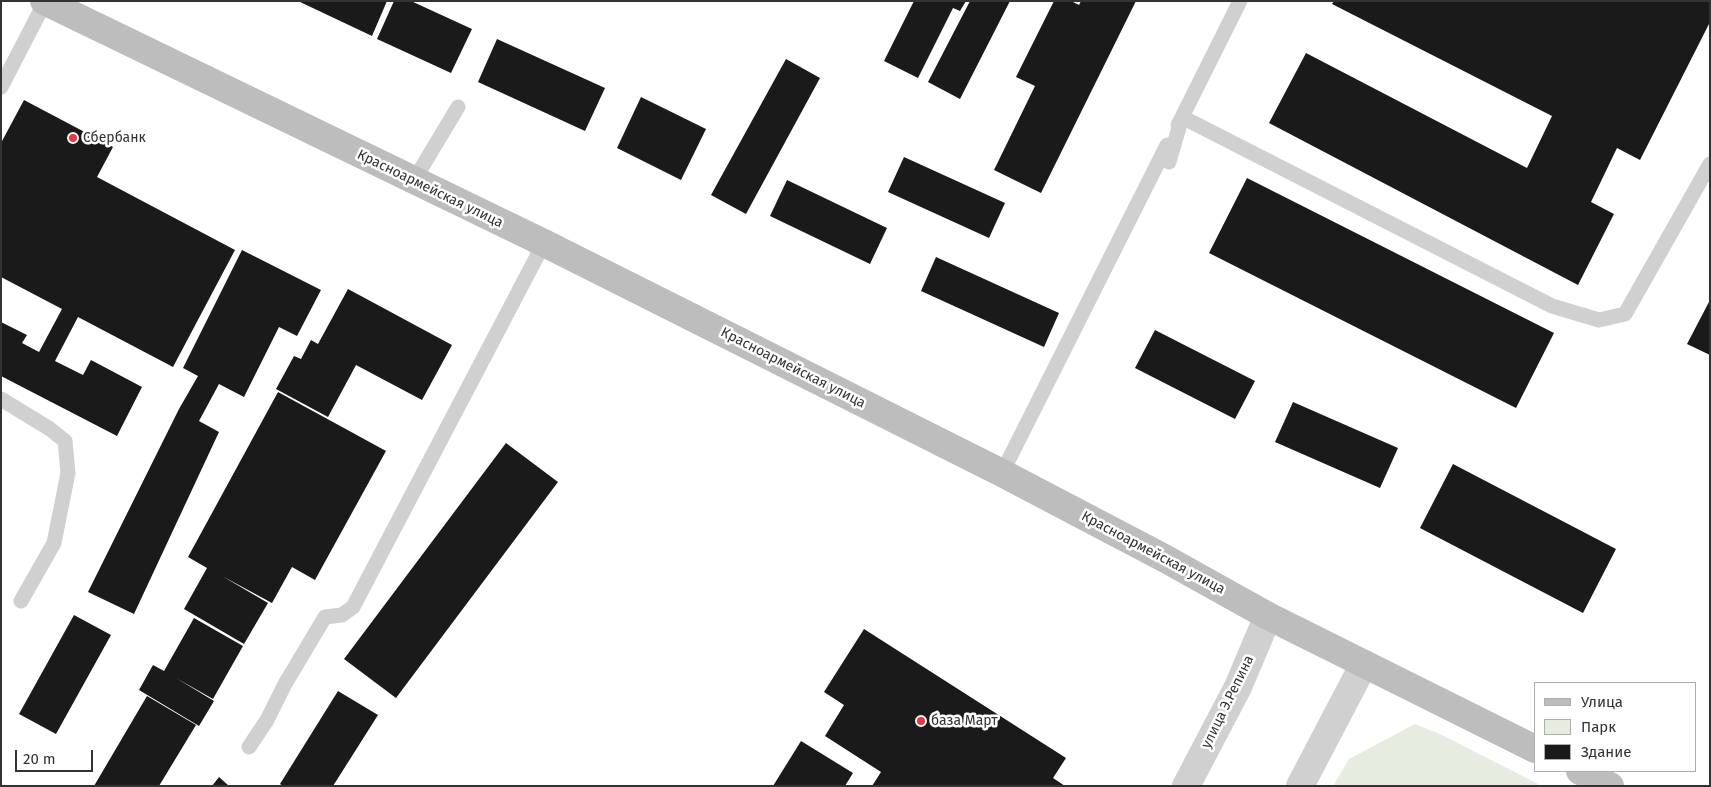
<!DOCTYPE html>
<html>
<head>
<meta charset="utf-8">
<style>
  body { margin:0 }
  #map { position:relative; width:1711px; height:787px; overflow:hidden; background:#fff; font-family:"Fira Sans",sans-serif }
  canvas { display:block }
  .frame { position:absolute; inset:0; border:2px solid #333; pointer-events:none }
  .legend { position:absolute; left:1534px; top:682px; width:162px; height:90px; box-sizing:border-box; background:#fff; border:1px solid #adadad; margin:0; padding:6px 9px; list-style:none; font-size:15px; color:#333 }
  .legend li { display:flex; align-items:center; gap:10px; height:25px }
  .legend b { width:25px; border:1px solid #adadad }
  .scale { position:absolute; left:15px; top:750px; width:78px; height:22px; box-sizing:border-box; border:2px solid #333; border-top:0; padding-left:6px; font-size:15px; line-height:18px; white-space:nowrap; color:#333; -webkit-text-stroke:4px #fff; paint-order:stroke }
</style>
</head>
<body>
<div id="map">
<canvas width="1711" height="787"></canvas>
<div class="frame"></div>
<ul class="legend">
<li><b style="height:6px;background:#bdbdbd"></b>Улица</li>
<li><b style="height:14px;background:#e6ecdf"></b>Парк</li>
<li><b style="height:14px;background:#1a1a1a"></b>Здание</li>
</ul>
<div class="scale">20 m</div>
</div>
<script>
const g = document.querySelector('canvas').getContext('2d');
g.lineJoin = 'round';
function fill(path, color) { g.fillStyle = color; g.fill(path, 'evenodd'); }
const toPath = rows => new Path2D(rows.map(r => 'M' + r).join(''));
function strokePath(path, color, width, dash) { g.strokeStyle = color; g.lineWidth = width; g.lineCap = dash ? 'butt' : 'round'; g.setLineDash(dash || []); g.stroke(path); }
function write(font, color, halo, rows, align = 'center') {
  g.font = font + ' "Fira Sans",sans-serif'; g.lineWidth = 5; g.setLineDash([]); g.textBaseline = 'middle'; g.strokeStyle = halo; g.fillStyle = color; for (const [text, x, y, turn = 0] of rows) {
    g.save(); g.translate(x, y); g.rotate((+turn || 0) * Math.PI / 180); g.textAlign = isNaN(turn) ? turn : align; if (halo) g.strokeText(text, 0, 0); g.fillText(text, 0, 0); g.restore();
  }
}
fill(toPath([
  [1415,724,1442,735,1542,786,1333,786,1349,759]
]), '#e6ecdf');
fill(toPath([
  [298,1,387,1,372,36],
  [394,1,411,1,472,29,451,73,377,39],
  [914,1,966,1,960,11,953,8,918,78,884,61],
  [970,1,1010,1,960,99,928,82],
  [1054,1,1071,1,1079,5,1081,1,1136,1,1041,193,994,170,1035,86,1016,77],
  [1334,1,1710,1,1710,22,1640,160,1617,148,1591,202,1614,214,1578,285,1269,123,1306,53,1527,168,1552,116,1332,4],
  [497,39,605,88,585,131,478,82],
  [786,59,820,78,746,214,711,195],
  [641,97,706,129,681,180,617,148],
  [24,100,113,147,97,177,235,250,173,367,78,317,55,361,83,375,91,360,142,387,117,436,1,376,1,322,27,335,22,343,39,352,62,309,1,277,1,143],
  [904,157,1005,203,989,238,888,192],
  [1247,178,1554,333,1516,408,1209,253],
  [787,180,887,228,870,264,770,216],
  [242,250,321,290,297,336,279,327,244,397,219,384,199,421,219,432,134,614,88,592,179,409,198,376,183,368],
  [936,257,1059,313,1044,347,921,291],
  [348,289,452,345,422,400,356,365,328,417,276,389,294,356,301,359,311,340,318,344],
  [1710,300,1710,355,1687,344],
  [1155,330,1255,381,1235,419,1135,368],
  [278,392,386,451,315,580,292,567,272,603,222,576,268,603,244,644,184,609,207,568,188,557],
  [1293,402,1398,448,1380,488,1275,442],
  [506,443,558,482,396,698,344,659],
  [1453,464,1616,549,1583,613,1420,528],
  [74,615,111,635,56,734,19,714],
  [194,618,243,646,213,699,176,678,214,701,199,726,139,690,153,665,164,671],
  [864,629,1066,758,1053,778,1065,786,872,786,881,772,825,736,844,705,824,692],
  [338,691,378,715,333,786,283,786,280,784],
  [147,696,196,725,159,786,94,786],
  [801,741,853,773,845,786,773,786],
  [219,777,229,786,212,786]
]), '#1a1a1a');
strokePath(toPath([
  [1,87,45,2],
  [1178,125,1240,1],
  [1169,162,1182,117,1552,306,1599,320,1625,314,1710,164],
  [413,182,458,107],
  [1,399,50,429,65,441,68,473,54,543,21,601],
  [1002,473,1167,145],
  [249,747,267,720,285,684,325,617,342,615,353,607,544,243]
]), '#d0d0d0', 15);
strokePath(toPath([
  [1300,786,1364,664]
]), '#d0d0d0', 28);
strokePath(toPath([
  [1186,786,1238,687,1268,616]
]), '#d0d0d0', 28);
strokePath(toPath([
  [44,1,544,243,1002,473,1164,558,1268,616,1535,749],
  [1580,771,1610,786]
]), '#bdbdbd', 28);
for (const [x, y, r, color] of [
  [73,138,5,"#e63946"],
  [921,721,5,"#e63946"]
]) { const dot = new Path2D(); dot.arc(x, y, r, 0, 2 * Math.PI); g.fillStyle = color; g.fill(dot); strokePath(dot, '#fff', 2); }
write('14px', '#333', '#fff', [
  ["Сбербанк",83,138],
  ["база Март",931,721]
], 'left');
write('14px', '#333', '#fff', [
  ["Красноармейская улица",430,189,26],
  ["Красноармейская улица",793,368,27],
  ["Красноармейская улица",1153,553,28],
  ["улица Э.Репина",1228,702,-64]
]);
</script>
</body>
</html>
